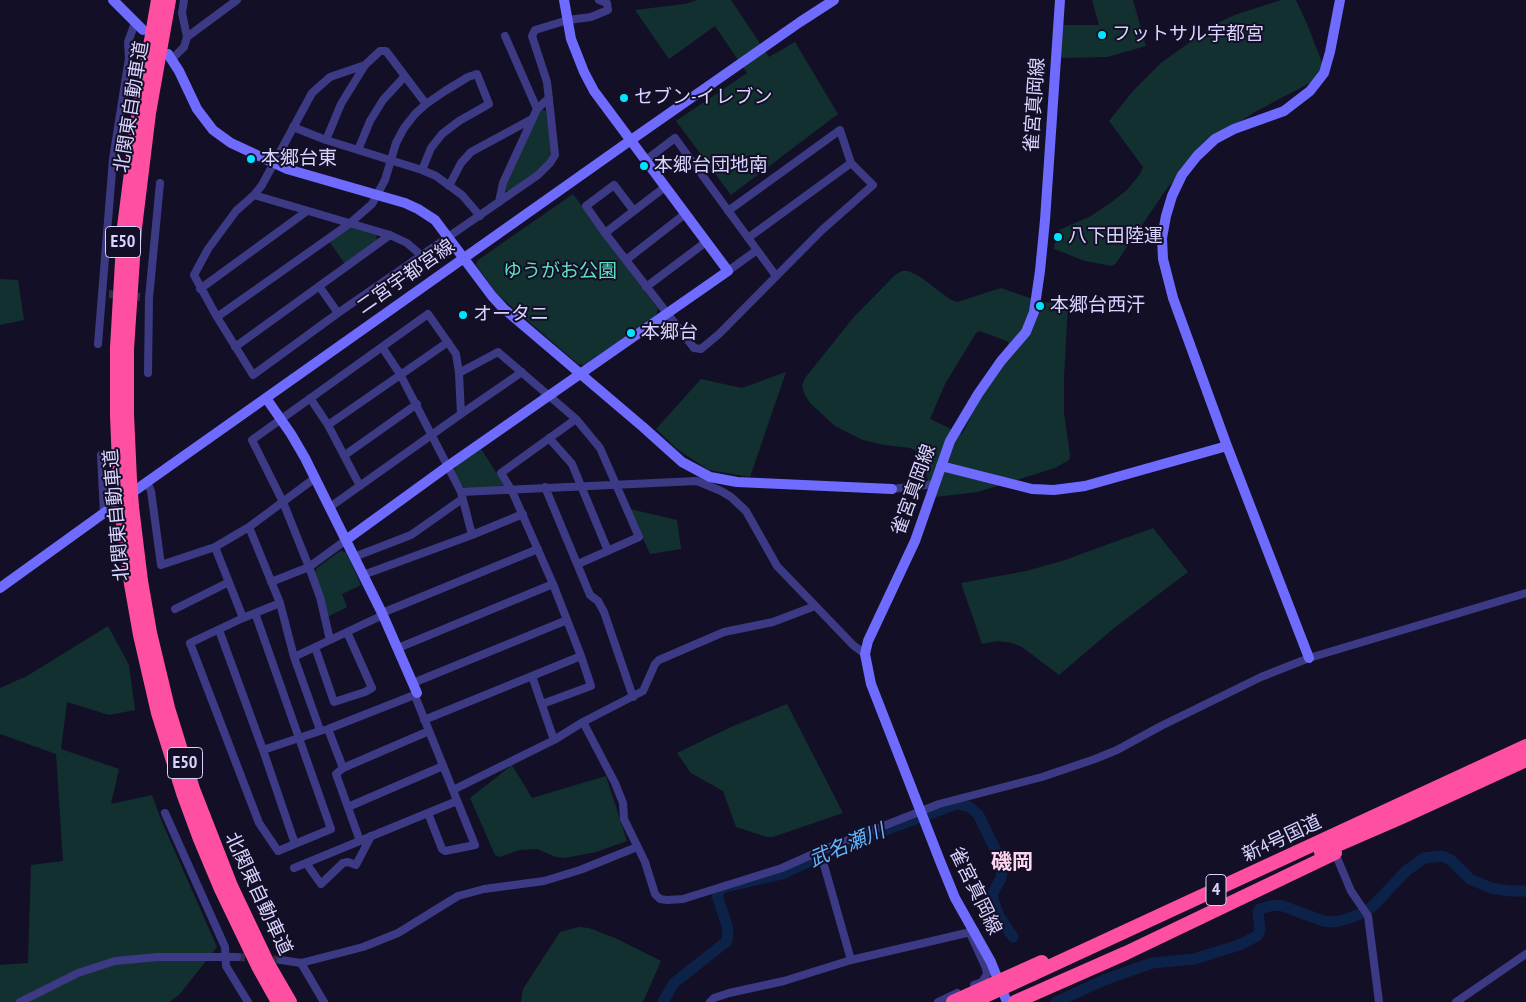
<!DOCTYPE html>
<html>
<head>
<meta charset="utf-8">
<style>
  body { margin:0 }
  canvas { display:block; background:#130f26 }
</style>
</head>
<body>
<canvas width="1526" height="1002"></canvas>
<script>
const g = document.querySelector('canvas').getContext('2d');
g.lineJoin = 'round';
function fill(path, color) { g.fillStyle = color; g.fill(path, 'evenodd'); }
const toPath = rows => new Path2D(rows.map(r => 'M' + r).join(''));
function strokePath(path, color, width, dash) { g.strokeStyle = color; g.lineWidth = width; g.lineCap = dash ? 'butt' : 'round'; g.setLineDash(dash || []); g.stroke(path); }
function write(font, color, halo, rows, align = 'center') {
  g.font = font + ' "PT Sans Narrow","Noto Sans JP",sans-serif'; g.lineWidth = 4; g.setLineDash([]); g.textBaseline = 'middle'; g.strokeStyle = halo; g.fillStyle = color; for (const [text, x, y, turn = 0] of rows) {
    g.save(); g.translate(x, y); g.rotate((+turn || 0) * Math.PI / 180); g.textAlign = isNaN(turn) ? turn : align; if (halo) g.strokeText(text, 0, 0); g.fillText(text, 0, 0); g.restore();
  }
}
fill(toPath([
  [697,0,731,0,769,57,795,42,838,114,731,195,676,121,747,73,715,26,669,59,635,10,685,4],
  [1092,0,1133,0,1146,46,1107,57,1060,58,1062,25,1099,25],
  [1281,0,1295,0,1297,2,1307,24,1325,70,1321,77,1253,113,1228,130,1198,155,1168,187,1116,263,1112,266,1085,261,1054,249,1057,231,1091,216,1113,201,1127,190,1140,174,1143,167,1109,121,1133,91,1161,63,1215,24,1235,15],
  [540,109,546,111,551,151,549,161,543,168,509,192,505,189],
  [573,194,658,309,656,315,584,365,578,364,498,295,476,265,478,260],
  [351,227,376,235,377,241,345,264,329,241,346,229],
  [902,271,908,271,919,276,951,300,957,302,1001,288,1041,302,1068,304,1064,378,1064,413,1070,455,1069,460,1055,468,978,492,935,497,931,495,922,453,910,448,884,445,863,440,835,426,810,403,805,395,802,386,805,378,853,318,895,275],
  [980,331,1009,342,962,434,930,419,945,384,976,333],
  [0,279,18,280,24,320,0,325],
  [786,372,750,477,709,470,677,449,656,429,701,379,742,388],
  [481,449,505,486,504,488,468,490,461,485,454,471,456,466],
  [630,509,677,520,681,549,650,554],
  [1153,528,1188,572,1114,628,1059,675,1022,647,1012,643,998,641,982,644,961,583,1026,571,1062,561],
  [340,551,346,552,361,585,342,594,347,607,327,617,315,572,317,568],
  [108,626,129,665,135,710,109,715,67,702,61,749,119,769,111,804,152,795,162,822,217,947,179,995,169,1002,0,1002,0,965,28,963,31,865,63,861,56,754,0,734,0,688,27,676],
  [787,704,843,813,773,837,767,837,736,827,723,791,691,773,677,753,731,727],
  [512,765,532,798,606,776,627,841,596,852,565,858,556,857,537,849,520,850,499,857,495,855,470,798],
  [579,927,589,928,615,938,661,961,643,1002,521,1002,523,989,560,932]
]), '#12302f');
strokePath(toPath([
  [663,1002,674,983,727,941,728,929,717,895,721,888,782,874,847,844,956,804,968,806,978,814,995,849,1002,871,1001,878,992,895,993,900,999,916,1013,937],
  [1056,1002,1104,980,1152,963,1194,959,1239,945,1257,936,1260,930,1258,912,1260,909,1270,906,1280,905,1323,921,1334,922,1347,919,1365,912,1373,906,1406,871,1424,858,1442,856,1451,860,1470,879,1491,888,1510,891,1526,891]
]), '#0c2248', 11);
strokePath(toPath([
  [109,294,140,297],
  [237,957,281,960]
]), '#312d47', 8, [8, 4]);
strokePath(toPath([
  [505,36,537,109],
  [187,37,237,0],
  [172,59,184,47,187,37,182,13,184,0],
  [365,65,330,77,312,93,262,185,254,195,236,211,208,249,194,275,217,317,253,375,338,313,538,175,550,163,555,155,547,82,532,36,535,30,568,20,591,17,608,10,607,3,599,0],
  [293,127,326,140,422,170,436,176,462,195,480,216],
  [326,140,341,104,365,65,380,51,386,51,426,104],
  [358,150,370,121,383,100,405,76],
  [646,160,675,138,776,276],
  [449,186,461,163,471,152,532,119],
  [665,187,605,233,694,348,701,349,719,334,822,230,873,185,851,163,840,130,728,211],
  [254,195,390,235,407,243,421,255],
  [499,202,503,183,537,109,549,98],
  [605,233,586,206,614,185,634,211],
  [748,238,851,163],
  [626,260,685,214],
  [728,271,757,250],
  [319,286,338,313],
  [646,287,706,242],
  [200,289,307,211],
  [217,317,349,224,372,204,385,180,396,143,404,128,415,114,426,104,445,91,468,77,477,74,489,104,459,121,442,134,431,148,422,170],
  [98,344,113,159,129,58,128,42,135,23],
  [235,347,390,235],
  [382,347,400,374,461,492,472,535],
  [148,373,149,298,160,183],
  [459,373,498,352,576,419,600,448,639,537,578,564],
  [310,398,328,425,360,486],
  [328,425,448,342],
  [549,438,572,464,608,551],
  [101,455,104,514],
  [345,455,417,404],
  [147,482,151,491,161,565,215,547,249,527,315,478],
  [545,487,590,595,598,601,604,612,633,697],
  [892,489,935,484],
  [461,492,697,481,721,491,731,497,746,511,777,566,853,645,865,654],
  [330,507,461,414,522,372],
  [249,527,280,603,294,657,320,730],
  [215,547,243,618],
  [354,557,411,535,462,499],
  [363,575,472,535,523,514],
  [271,582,309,567,346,540],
  [175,609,229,582],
  [255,613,331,829,278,851,259,823,190,643,243,618,280,603],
  [382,613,538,549],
  [219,630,263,750,295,844],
  [330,640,320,597,309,567,283,502,252,440,428,314,456,354,459,373,461,414],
  [315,647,334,702,365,692,372,688,347,632],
  [398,648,553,584],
  [294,657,383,615],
  [532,676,554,740],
  [413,683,567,620],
  [415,696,475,845,445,851,442,849,428,813],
  [542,704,591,686,581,656],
  [424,720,581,656,553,584,512,491,501,473,576,419],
  [583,722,615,783,623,803,624,819,645,862,655,894,660,899,667,900,683,899,782,868,820,851,939,804,1042,777,1095,759,1117,750,1161,726,1261,677,1309,658,1526,593],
  [263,750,323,730],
  [343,768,429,731],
  [453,790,554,740,583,722,643,691,655,664,659,660,724,632,773,622,815,606],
  [348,807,443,766],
  [165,813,225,947,226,966,248,1002],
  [360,841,336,774,343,768,328,729,417,694],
  [820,851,851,960],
  [1335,853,1351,891,1368,916,1379,1002],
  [306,863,321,884,343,863,348,862,356,865,371,836],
  [294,868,457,801],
  [970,933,986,968,987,974,982,982,974,985],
  [281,960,301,963,363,947,398,933,458,896,484,889,544,881,580,870,637,847],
  [301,963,324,1002],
  [20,1002,78,973,115,961,158,957,237,957],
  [710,1002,714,998,729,993,784,981,851,960,975,931],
  [938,1002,957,993],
  [1456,1002,1526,954]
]), '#3d3a85', 8);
strokePath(toPath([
  [113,0,143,30],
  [168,54,179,71,197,109,213,130,231,143,287,169,405,203,418,209,435,220,492,296,503,308,643,427,682,462,710,477,737,482,892,489],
  [266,398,291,434,305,458,382,613,417,693],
  [941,466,1032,489,1054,490,1085,486,1227,446],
  [346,540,448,466,728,271,594,91,584,72,571,39,564,0],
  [0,588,147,482,631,140,800,22,834,0],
  [1309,658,1227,446,1173,298,1163,259,1162,238,1166,216,1172,196,1182,175,1197,156,1215,139,1234,129,1284,111,1310,91,1324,73,1330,52,1340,0],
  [1007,1002,991,962,955,898,940,861,871,684,865,654,868,641,915,541,950,441,978,394,1001,361,1026,332,1034,312,1040,271,1045,220,1060,0]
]), '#6f6bff', 10);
strokePath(toPath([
  [130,481,127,414,127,349,135,228,149,113,169,0],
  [120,487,117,416,117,348,124,227,139,110,158,0],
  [132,507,141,581,150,633,168,708,193,789,231,886,268,964,290,1002],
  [122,515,131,584,140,635,158,713,183,793,200,839,221,889,258,966,278,1002],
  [1321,852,1404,816,1526,760],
  [1033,974,1526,746],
  [953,1002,1042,962],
  [1015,1002,1126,953,1335,853]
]), '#ff4fa3', 14);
strokePath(toPath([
  [130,481,132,507],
  [120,487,122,515],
  [972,1002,1033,974]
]), '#ff4fa3', 14);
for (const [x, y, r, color] of [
  [1102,35,5,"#00e5ff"],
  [624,98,5,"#00e5ff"],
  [251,159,5,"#00e5ff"],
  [644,166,5,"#00e5ff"],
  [1058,237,5,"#00e5ff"],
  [1040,306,5,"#00e5ff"],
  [463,315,5,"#00e5ff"],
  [631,333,5,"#00e5ff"]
]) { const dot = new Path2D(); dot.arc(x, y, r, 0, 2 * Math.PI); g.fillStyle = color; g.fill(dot); strokePath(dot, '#130f26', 2); }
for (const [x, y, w] of [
  [123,242,35],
  [185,763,35],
  [1216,890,20]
]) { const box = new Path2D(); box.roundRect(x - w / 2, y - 15.5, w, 31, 4); g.fillStyle = '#130f26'; g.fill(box); strokePath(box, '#d9d4ff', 1); }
write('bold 18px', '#d9d4ff', null, [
  ["E50",123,242],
  ["E50",185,763],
  ["4",1216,890]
]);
write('19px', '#d9d4ff', '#130f26', [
  ["フットサル宇都宮",1112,35],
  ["セブン-イレブン",634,98],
  ["本郷台東",261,159],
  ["本郷台団地南",654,166],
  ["八下田陸運",1068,237],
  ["本郷台西汗",1050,306],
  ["オータニ",473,315],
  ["本郷台",641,333]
], 'left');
write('19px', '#d9d4ff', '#130f26', [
  ["雀宮真岡線",1035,105,-86],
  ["北関東自動車道",132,107,-81],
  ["二宮宇都宮線",406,277,-35],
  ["雀宮真岡線",914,490,-70],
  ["北関東自動車道",117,515,-95],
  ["新4号国道",1282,839,-25],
  ["雀宮真岡線",975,891,64],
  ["北関東自動車道",258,894,65]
]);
write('19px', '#5fe0c0', '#130f26', [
  ["ゆうがお公園",560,272]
]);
write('italic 20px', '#62b6ff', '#130f26', [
  ["武名瀬川",847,846,-23]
]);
write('bold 21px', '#ffd6f0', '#130f26', [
  ["磯岡",1012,863]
]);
</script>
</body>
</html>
